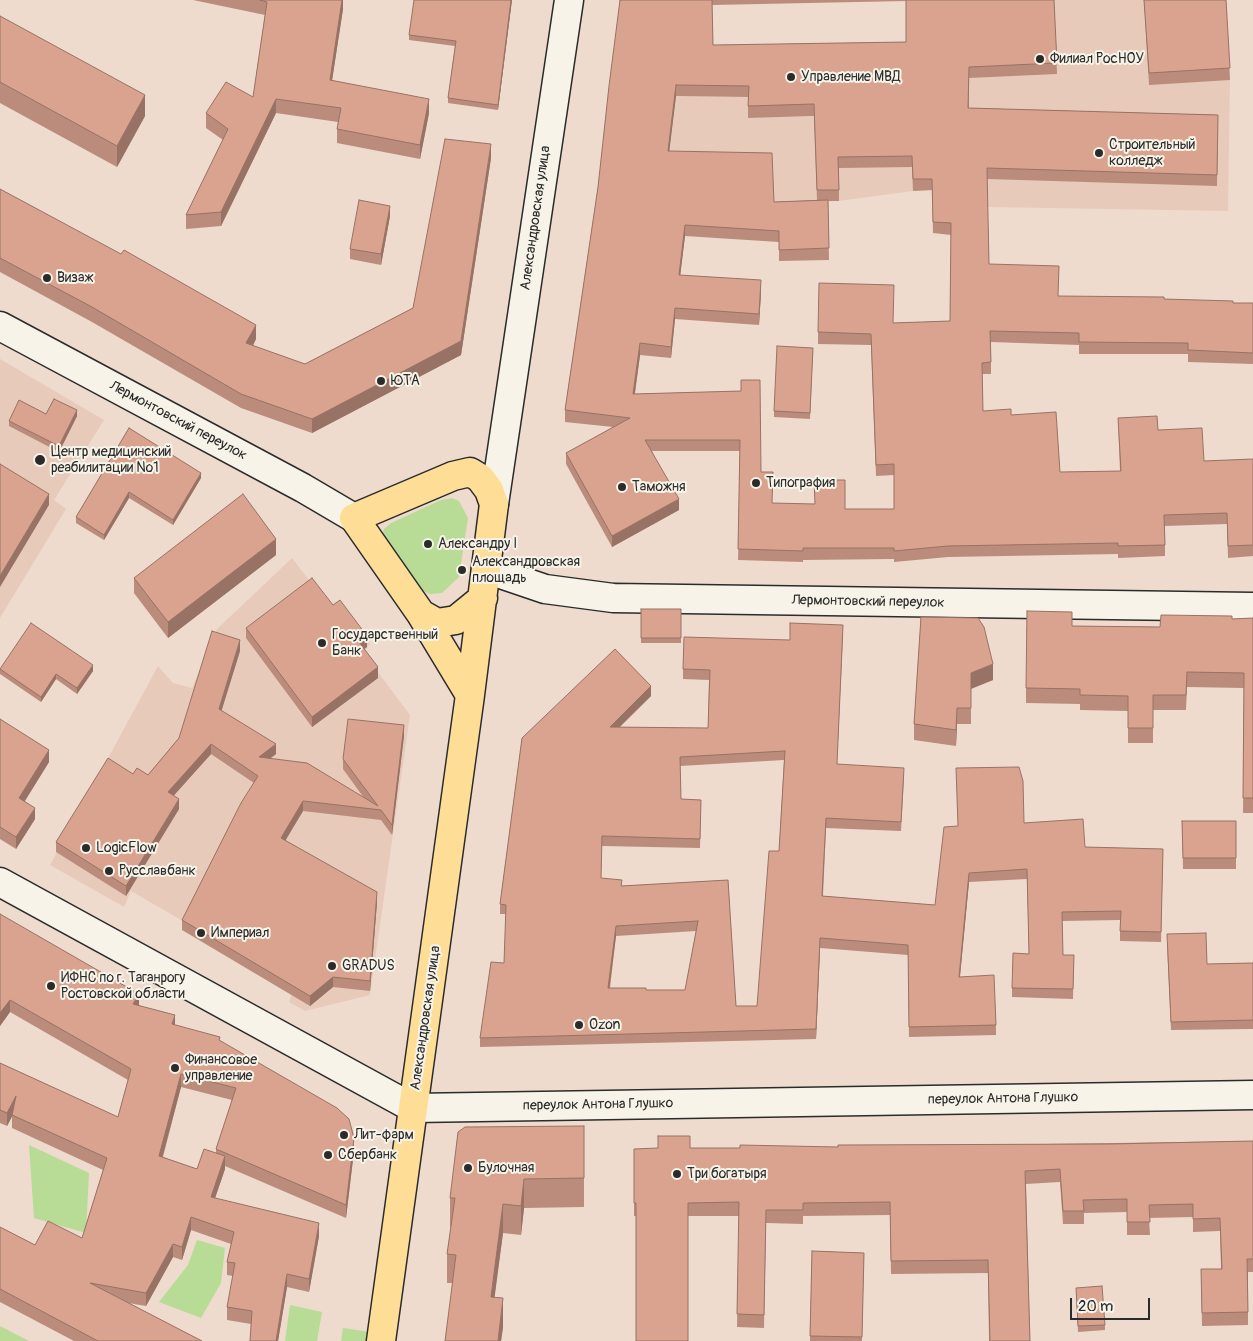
<!DOCTYPE html>
<html>
<head>
<meta charset="utf-8">
<style>
  body { margin:0 }
  #map { position:relative; width:1253px; height:1341px; overflow:hidden; background:#eedbce; font-family:Pangolin,sans-serif }
  canvas { display:block }
  .scale { position:absolute; left:1070px; top:1298px; width:80px; height:22px; box-sizing:border-box; border:2px solid #2b2b2b; border-top:0; padding-left:6px; font-size:15px; line-height:18px; white-space:nowrap; color:#2b2b2b; -webkit-text-stroke:4px #f7f3e8; paint-order:stroke }
</style>
</head>
<body>
<div id="map">
<canvas width="1253" height="1341"></canvas>
<div class="scale">20 m</div>
</div>
<script>
const g = document.querySelector('canvas').getContext('2d');
g.lineJoin = 'round';
function fill(path, color) { g.fillStyle = color; g.fill(path, 'evenodd'); }
const toPath = rows => new Path2D(rows.map(r => 'M' + r).join(''));
function strokePath(path, color, width, dash) { g.strokeStyle = color; g.lineWidth = width; g.lineCap = dash ? 'butt' : 'round'; g.setLineDash(dash || []); g.stroke(path); }
function write(font, color, halo, rows, align = 'center') {
  g.font = font + ' Pangolin,sans-serif'; g.lineWidth = 4; g.setLineDash([]); g.textBaseline = 'middle'; g.strokeStyle = halo; g.fillStyle = color; for (const [text, x, y, turn = 0] of rows) {
    g.save(); g.translate(x, y); g.rotate((+turn || 0) * Math.PI / 180); g.textAlign = isNaN(turn) ? turn : align; if (halo) g.strokeText(text, 0, 0); g.fillText(text, 0, 0); g.restore();
  }
}
fill(toPath([
  [971,0,1225,0,1230,80,1228,211,988,207,947,190,913,191,839,201,663,206,609,95,749,97,748,118,968,112],
  [0,359,104,420,54,500,66,509,0,618],
  [292,558,338,618,345,613,370,644,363,652,410,715,370,995,305,1011,289,1002,295,986,131,891,124,907,50,865,158,666,173,683,192,688,217,629]
]), '#e8cabb');
fill(toPath([
  [452,498,459,501,468,518,459,577,442,593,430,594,418,589,382,537,384,529,391,523,441,500],
  [29,1145,89,1173,86,1233,34,1218],
  [197,1240,225,1248,221,1283,201,1318,159,1302,188,1265],
  [290,1305,322,1312,317,1341,285,1341],
  [0,1326,29,1341,0,1341],
  [343,1328,370,1332,368,1341,341,1341]
]), '#b8db96');
const minor = toPath([
  [0,326,303,488,354,518],
  [494,504,569,0],
  [486,569,545,589,613,598,1253,607],
  [0,882,413,1108,1253,1095]
]);
const major = toPath([
  [421,614,437,623,456,620,483,598],
  [381,1341,470,695,494,504,489,490,480,478,470,472,453,476,354,518,421,614,470,695]
]);
strokePath(minor, '#2b2b2b', 31);
strokePath(major, '#2b2b2b', 31);
strokePath(minor, '#f7f3e8', 28);
strokePath(major, '#fedd96', 28);
fill(toPath([
  [193,0,343,0,343,9,332,80,429,113,420,159,337,143,337,129,338,122,276,113,221,226,186,229,186,215,223,140,206,128,206,113,253,97,265,15],
  [512,0,498,110,448,103,448,98,455,46,409,40,409,35],
  [620,0,1054,0,1057,74,969,78,969,108,1218,115,1217,186,987,179,989,264,1059,296,1164,299,1233,303,1253,303,1253,364,1188,362,1188,354,1079,354,1079,345,991,342,991,374,982,374,983,411,1011,415,1060,472,1120,471,1118,418,1158,430,1204,461,1253,459,1253,556,1228,558,1227,524,1165,526,1165,556,1118,558,1118,554,948,557,894,562,894,559,803,560,803,562,738,560,740,451,652,451,679,510,612,547,566,464,566,453,613,427,565,422,565,410,598,187],
  [906,1,906,42,713,45,712,5],
  [676,96,748,97,748,118,814,116,817,200,774,202,669,151],
  [912,167,913,191,932,190,933,233,951,235,950,321,893,323,818,332,818,344,871,345,876,476,894,475,894,509,845,509,772,503,761,472,741,391,635,394,640,355,671,358,675,319,759,325,761,292,680,275,685,236,779,242,779,261,829,260,828,201,839,201,839,168],
  [1144,0,1226,0,1230,80,1149,85],
  [0,16,145,116,117,167,0,103],
  [491,158,461,355,312,433,241,408,92,322,0,272,0,189,256,339,253,346,305,364,413,308],
  [390,216,381,265,350,259,350,249],
  [813,348,810,419,774,417,774,411],
  [46,414,77,416,59,452,9,426,9,421],
  [129,428,201,478,173,525,129,498,104,540,76,523,76,517],
  [276,555,168,638,134,593,134,578],
  [333,605,367,647,364,649,378,678,312,727,246,638,246,628],
  [641,609,681,609,681,643,641,643],
  [921,617,993,680,971,688,971,724,957,724,956,746,914,740,914,724],
  [1253,618,1253,813,1243,813,1244,688,1187,687,1186,710,1153,710,1153,743,1128,743,1128,711,1080,710,1080,704,1026,703,1026,688,1072,626,1160,627,1232,619],
  [843,635,837,764,904,777,901,831,826,828,823,896,935,905,1024,823,1085,847,1163,849,1161,942,1120,941,1120,920,1062,921,1063,955,1074,955,1073,999,1012,997,1012,988,1029,954,1027,879,969,882,960,977,996,1025,996,1035,909,1037,908,955,820,948,816,1039,480,1047,480,1038,504,963,506,914,500,914,500,904,522,738,651,696,620,727,708,728,709,680,683,679,683,669,790,640],
  [784,760,779,851,757,1006,736,1006,728,880,622,886,601,878,602,846,700,848,701,800,681,799,680,766],
  [696,931,685,990,646,990,610,988,616,936],
  [240,651,221,711,276,754,270,758,364,798,343,769,343,759,404,736,392,835,381,820,303,811,285,840,377,902,370,991,333,987,310,1006,182,930,182,920,254,783,211,754,174,795,179,809,126,896,56,852,56,842,133,774,148,775,179,738],
  [0,669,93,671,77,694,56,679,41,702,0,674],
  [0,719,49,762,25,801,35,819,16,849,0,839],
  [1182,821,1236,821,1236,869,1183,869],
  [0,914,139,1005,175,1025,220,1041,354,1151,346,1218,225,1166,225,1169,215,1198,319,1236,309,1292,287,1287,278,1341,250,1341,251,1324,227,1320,227,1307,233,1276,227,1275,227,1262,231,1244,191,1230,182,1260,173,1257,146,1306,128,1303,202,1341,74,1341,0,1302,0,1227,35,1245,82,1238,103,1170,12,1128,12,1116,7,1126,0,1123,0,1063,118,1117,128,1080,10,1012,0,1026],
  [181,1087,232,1100,216,1149,216,1153,197,1169,163,1157],
  [1167,943,1207,964,1253,963,1253,1029,1171,1030],
  [584,1126,584,1207,524,1208,521,1235,503,1233,494,1297,503,1327,501,1341,445,1341,453,1283,447,1283,447,1254,451,1227,450,1227,450,1198],
  [1253,1141,1253,1272,1248,1272,1248,1325,1202,1326,1201,1269,1221,1269,1220,1231,1193,1232,1193,1217,1149,1218,1150,1235,1127,1235,1127,1212,1084,1213,1084,1224,1063,1224,1060,1182,1026,1184,1030,1341,989,1341,988,1273,891,1274,890,1215,803,1216,803,1224,766,1223,764,1328,737,1327,739,1216,634,1216,634,1149,838,1147],
  [812,1251,864,1253,862,1341,810,1341],
  [1076,1293,1105,1325,1105,1330,1078,1332]
]), '#bb8c7c');
fill(toPath([
  [342,0,343,0,343,9,330,94,330,80],
  [511,0,512,0,498,110,498,105],
  [676,85,676,96,668,162,668,151],
  [145,95,145,116,117,167,117,146],
  [276,99,276,113,221,226,221,212],
  [429,99,429,113,420,159,420,145],
  [491,144,491,158,461,355,312,433,312,419,461,341],
  [390,206,390,216,381,265,381,254],
  [685,225,685,236,679,286,679,275],
  [761,280,761,292,759,325,759,314],
  [675,308,675,319,671,358,671,347],
  [256,325,256,339,246,358,246,343],
  [640,343,640,355,633,405,633,394],
  [77,410,77,416,59,452,59,446],
  [201,473,201,478,173,525,173,520],
  [129,492,129,498,104,540,104,535],
  [49,494,49,505,0,587,0,576],
  [679,499,679,510,612,547,612,536],
  [276,539,276,555,168,638,168,622],
  [367,636,367,647,359,653,359,642],
  [240,640,240,651,219,719,219,709],
  [993,664,993,680,971,689,971,673],
  [93,665,93,671,77,694,77,688],
  [378,667,378,678,312,727,312,717],
  [56,674,56,679,41,702,41,697],
  [651,686,651,696,610,736,610,727],
  [957,708,957,724,956,746,956,730],
  [404,725,404,736,392,835,392,825],
  [211,744,211,754,168,802,168,792],
  [276,744,276,754,259,767,259,757],
  [49,750,49,762,19,810,19,798],
  [179,799,179,809,126,896,126,886],
  [303,801,303,811,281,848,281,838],
  [35,808,35,819,16,849,16,837],
  [969,873,969,882,959,986,959,977],
  [377,892,377,902,370,991,370,981],
  [616,926,616,936,608,998,608,988],
  [820,938,820,948,816,1039,816,1029],
  [333,977,333,987,310,1006,310,996],
  [139,994,139,1007,133,1004],
  [10,1000,10,1012,0,1026,0,1013],
  [175,1015,175,1027,172,1024],
  [181,1074,181,1087,159,1169,159,1156],
  [16,1096,16,1109,7,1126,7,1113],
  [354,1138,354,1151,346,1218,346,1205],
  [225,1156,225,1169,211,1210,211,1197],
  [524,1179,524,1208,521,1235,521,1206],
  [503,1204,503,1233,491,1325,491,1297],
  [191,1217,191,1230,182,1260,182,1247],
  [319,1223,319,1236,309,1292,309,1279],
  [173,1244,173,1257,146,1306,146,1293],
  [287,1274,287,1287,278,1341,276,1341],
  [503,1298,503,1327,501,1341,498,1341]
]), '#987265');
const building = toPath([
  [260,0,342,0,330,80,429,99,420,145,337,129,341,108,276,99,221,212,186,215,228,129,206,113,226,82,253,97,267,2,260,0],
  [414,0,511,0,498,105,448,98,456,41,409,35,414,0],
  [620,0,712,0,713,45,906,42,906,0,1054,0,1057,63,969,67,968,108,1218,115,1217,175,987,168,989,264,1059,266,1058,296,1164,297,1164,299,1233,301,1233,303,1253,303,1253,353,1188,350,1188,343,1079,342,1079,333,990,331,991,362,982,363,983,411,1011,409,1011,415,1056,412,1060,472,1121,471,1118,418,1157,416,1158,430,1202,428,1204,461,1253,459,1253,545,1228,546,1227,513,1164,515,1165,545,1118,546,1118,543,948,546,894,551,894,548,803,548,803,551,738,549,740,440,645,440,679,499,612,536,566,453,630,418,565,410,598,187,609,86,620,0],
  [676,85,749,86,748,106,814,104,817,190,839,190,838,157,912,156,913,179,932,179,933,222,951,223,950,321,893,323,894,285,819,283,818,332,871,334,876,465,894,464,894,509,845,509,845,480,814,480,815,504,772,503,773,472,761,472,760,380,741,380,741,391,633,394,640,343,671,347,675,308,759,314,761,280,679,275,685,225,779,231,779,250,829,248,828,200,774,202,772,153,668,151,676,85],
  [1144,0,1226,0,1230,68,1149,73,1144,0],
  [0,16,145,95,117,146,0,82,0,16],
  [445,139,491,144,461,341,312,419,241,394,92,307,0,258,0,189,121,254,124,250,256,325,246,343,305,364,413,308,445,139],
  [359,200,390,206,381,254,350,249,359,200],
  [777,346,813,348,810,413,774,411,777,346],
  [54,399,77,410,59,446,9,421,19,400,46,414,54,399],
  [129,428,201,473,173,520,129,492,104,535,76,517,129,428],
  [0,464,49,494,0,576,0,464],
  [243,494,276,539,168,622,134,578,243,494],
  [312,578,333,605,340,600,367,636,359,642,378,667,312,717,246,628,312,578],
  [641,609,681,609,681,638,641,638,641,609],
  [1027,611,1072,612,1072,626,1160,627,1161,615,1232,616,1232,619,1253,618,1253,798,1243,798,1244,673,1187,672,1186,695,1153,695,1153,728,1128,728,1128,696,1080,695,1080,689,1026,688,1027,611],
  [921,617,978,618,984,627,993,664,971,673,971,708,957,708,956,730,914,724,921,617],
  [31,623,93,665,77,688,56,674,41,697,0,669,31,623],
  [790,623,843,625,837,764,904,768,901,822,826,818,822,896,935,905,944,827,958,826,956,768,1019,767,1023,781,1024,823,1083,819,1085,847,1163,849,1161,932,1120,931,1121,911,1062,912,1063,955,1074,955,1073,989,1012,988,1013,953,1029,954,1027,869,969,873,959,977,994,975,996,1025,909,1027,908,945,820,938,816,1029,480,1038,491,962,504,963,506,905,500,904,522,738,615,649,651,686,610,727,708,728,710,670,683,669,684,637,790,640,790,623],
  [785,751,779,851,769,851,757,1006,736,1006,728,880,621,886,622,880,601,878,602,836,700,839,701,800,681,799,680,757,785,751],
  [698,921,685,990,646,990,646,988,608,988,616,926,698,921],
  [212,631,240,640,219,709,276,744,259,757,307,763,378,806,343,759,348,719,404,725,392,825,381,810,303,801,281,838,377,892,370,981,333,977,310,996,182,920,241,803,258,776,211,744,168,792,179,799,126,886,56,842,108,758,133,774,137,768,148,775,179,738,212,631],
  [0,719,49,750,19,798,35,808,16,837,0,827,0,719],
  [1182,821,1236,821,1236,858,1183,858,1182,821],
  [0,914,139,994,133,1004,175,1015,172,1024,220,1037,219,1040,337,1108,349,1119,354,1138,346,1205,216,1149,236,1088,181,1074,159,1156,197,1169,204,1149,225,1156,211,1197,319,1223,309,1279,287,1274,276,1341,250,1341,252,1311,227,1307,235,1263,227,1262,234,1232,191,1217,182,1247,173,1244,146,1293,90,1283,202,1341,98,1341,0,1289,0,1227,35,1245,48,1221,82,1238,107,1158,12,1115,16,1096,7,1113,0,1110,0,1063,118,1117,131,1069,10,1000,0,1013,0,914],
  [1206,933,1207,964,1253,963,1253,1020,1171,1022,1167,934,1206,933],
  [584,1126,584,1178,524,1179,521,1206,503,1204,491,1297,503,1298,498,1341,445,1341,456,1255,447,1254,455,1198,450,1198,458,1132,465,1127,584,1126],
  [658,1136,690,1136,690,1148,740,1148,740,1145,838,1147,838,1145,1109,1144,1253,1141,1253,1259,1247,1259,1248,1312,1202,1313,1201,1269,1222,1269,1220,1218,1193,1219,1193,1204,1149,1205,1150,1222,1127,1222,1127,1199,1083,1200,1084,1211,1063,1211,1060,1169,1025,1171,1030,1341,990,1341,988,1260,891,1261,890,1202,803,1203,803,1210,766,1210,764,1315,737,1314,739,1202,688,1203,688,1341,636,1341,636,1203,634,1203,634,1149,658,1148,658,1136],
  [812,1251,864,1253,862,1337,810,1336,812,1251],
  [1102,1286,1105,1325,1078,1326,1076,1288,1102,1286]
]);
fill(building, '#d9a390');
strokePath(building, '#987265', 1);
for (const [x, y, r, color] of [
  [1040,59,5,"#2b2b2b"],
  [791,77,5,"#2b2b2b"],
  [1099,153,5,"#2b2b2b"],
  [47,278,5,"#2b2b2b"],
  [381,381,5,"#2b2b2b"],
  [40,460,6,"#2b2b2b"],
  [756,483,5,"#2b2b2b"],
  [622,487,5,"#2b2b2b"],
  [428,544,5,"#2b2b2b"],
  [462,570,5,"#2b2b2b"],
  [322,643,5,"#2b2b2b"],
  [86,848,5,"#2b2b2b"],
  [109,871,5,"#2b2b2b"],
  [201,933,5,"#2b2b2b"],
  [332,966,5,"#2b2b2b"],
  [51,986,5,"#2b2b2b"],
  [579,1025,5,"#2b2b2b"],
  [175,1068,5,"#2b2b2b"],
  [344,1135,5,"#2b2b2b"],
  [328,1155,5,"#2b2b2b"],
  [468,1168,5,"#2b2b2b"],
  [677,1174,5,"#2b2b2b"]
]) { const dot = new Path2D(); dot.arc(x, y, r, 0, 2 * Math.PI); g.fillStyle = color; g.fill(dot); strokePath(dot, '#f7f3e8', 2); }
write('14px', '#2b2b2b', '#f7f3e8', [
  ["Филиал РосНОУ",1050,59],
  ["Управление МВД",801,77],
  ["Строительный",1109,145],
  ["колледж",1109,161],
  ["Визаж",57,278],
  ["ЮТА",391,381],
  ["Центр медицинский",51,452],
  ["реабилитации №1",51,468],
  ["Типография",766,483],
  ["Таможня",632,487],
  ["Александру I",438,544],
  ["Александровская",472,562],
  ["площадь",472,578],
  ["Государственный",332,635],
  ["Банк",332,651],
  ["LogicFlow",96,848],
  ["Русславбанк",119,871],
  ["Империал",211,933],
  ["GRADUS",342,966],
  ["ИФНС по г. Таганрогу",61,978],
  ["Ростовской области",61,994],
  ["Ozon",589,1025],
  ["Финансовое",185,1060],
  ["управление",185,1076],
  ["Лит-фарм",354,1135],
  ["Сбербанк",338,1155],
  ["Булочная",478,1168],
  ["Три богатыря",687,1174]
], 'left');
write('14px', '#2b2b2b', '#f7f3e8', [
  ["Александровская улица",536,218,-82],
  ["Лермонтовский переулок",178,421,28],
  ["Лермонтовский переулок",868,602,1],
  ["Александровская улица",426,1018,-82],
  ["переулок Антона Глушко",1003,1099,-1],
  ["переулок Антона Глушко",598,1105,-1]
]);
</script>
</body>
</html>
